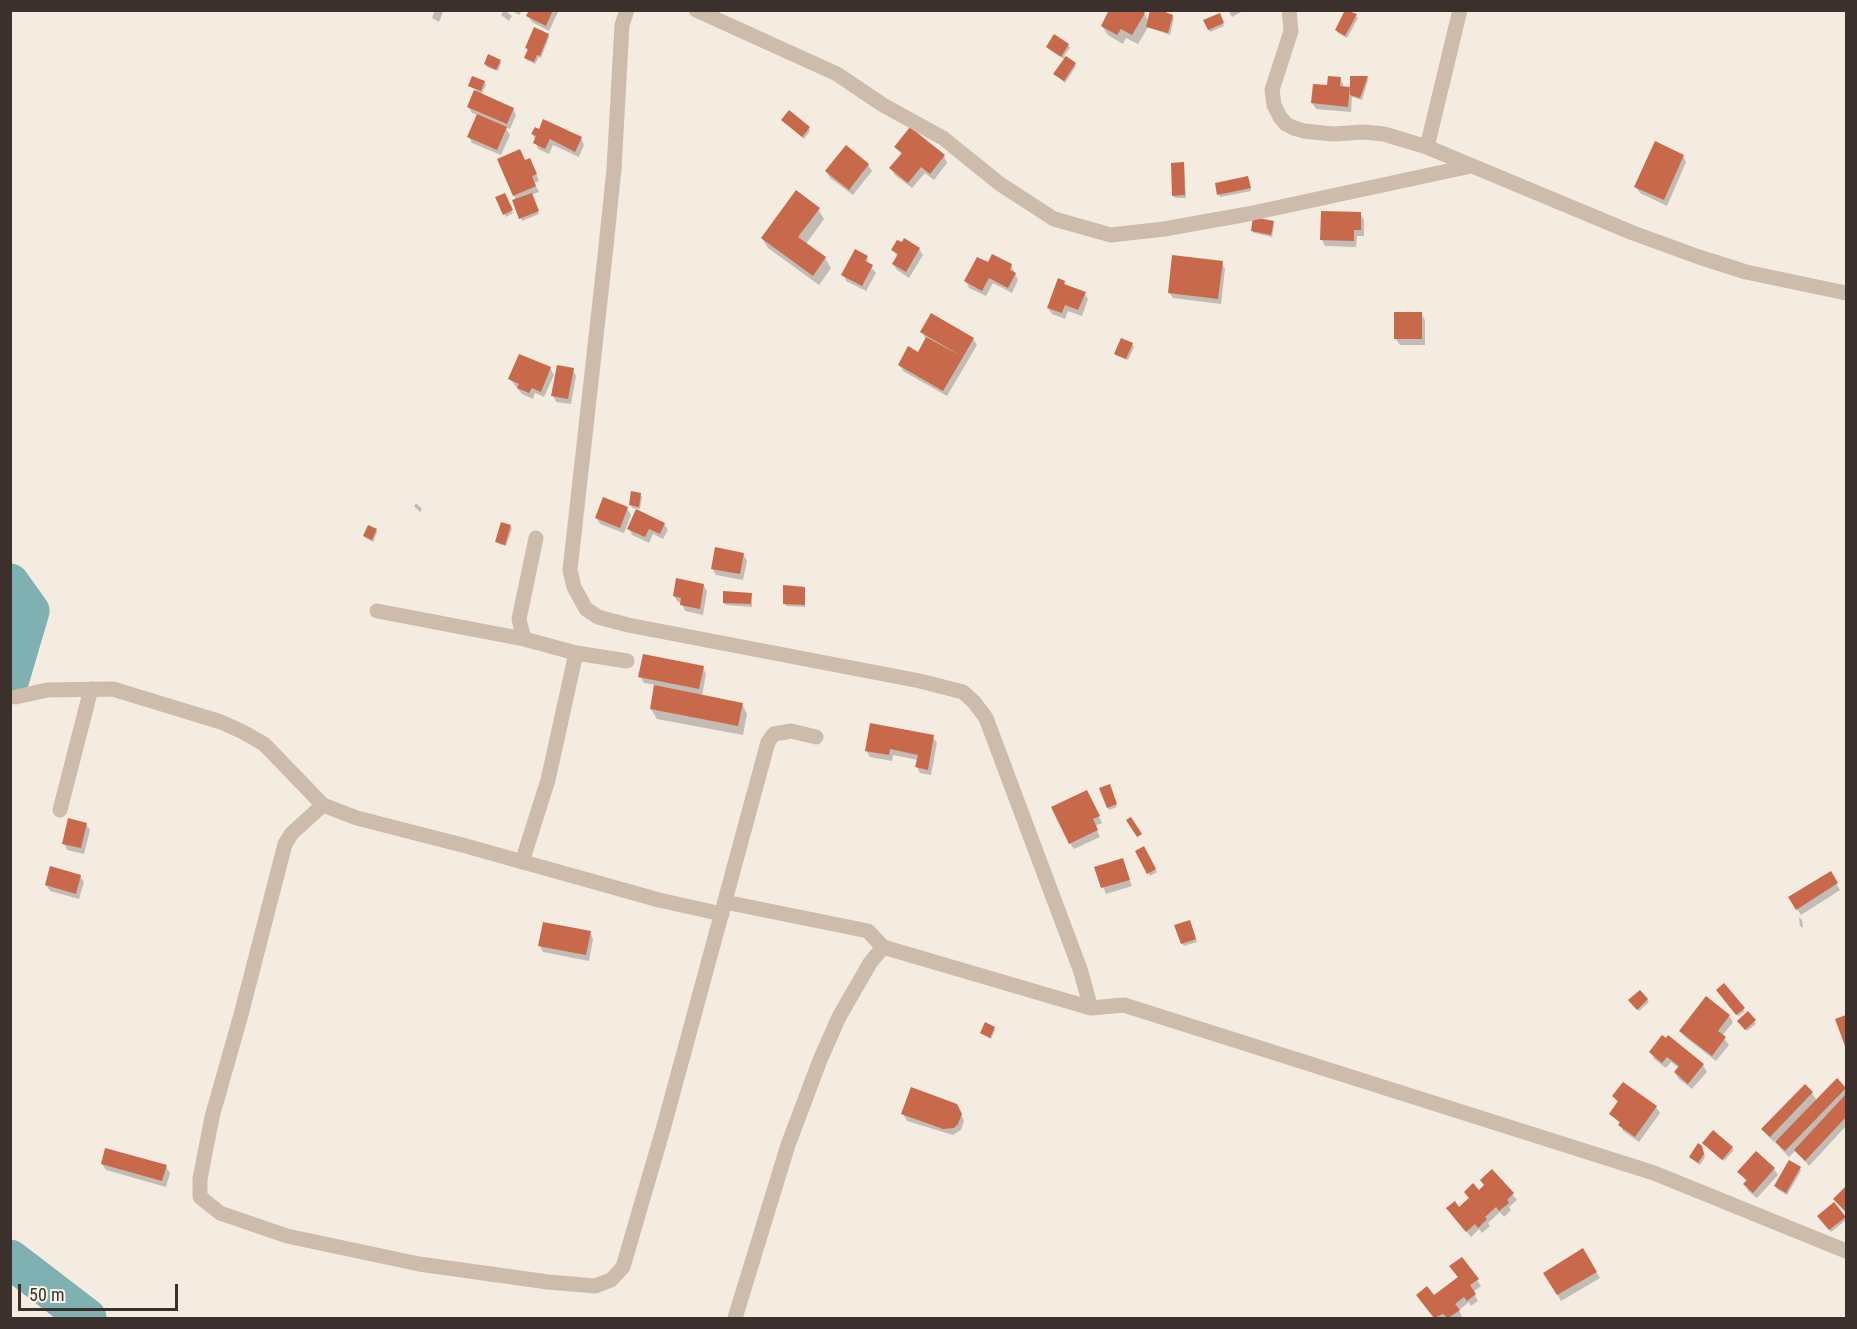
<!DOCTYPE html>
<html>
<head>
<meta charset="utf-8">
<style>
  body { margin:0 }
  #map { position:relative; width:1857px; height:1329px; overflow:hidden; background:#f4ebe1; font-family:"Roboto Condensed",sans-serif }
  canvas { display:block }
  .frame { position:absolute; inset:0; border:12px solid #3b302b; pointer-events:none }
  .scale { position:absolute; left:18px; top:1284px; width:160px; height:27px; box-sizing:border-box; border:3px solid #3b302b; border-top:0; padding-left:8px; font-size:18px; line-height:21px; white-space:nowrap; color:#3b302b; -webkit-text-stroke:4px #fbf5ee; paint-order:stroke }
</style>
</head>
<body>
<div id="map">
<canvas width="1857" height="1329"></canvas>
<div class="frame"></div>
<div class="scale">50 m</div>
</div>
<script>
const g = document.querySelector('canvas').getContext('2d');
g.lineJoin = 'round';
function fill(path, color) { g.fillStyle = color; g.fill(path, 'evenodd'); }
const toPath = rows => new Path2D(rows.map(r => 'M' + r).join(''));
function strokePath(path, color, width, dash) { g.strokeStyle = color; g.lineWidth = width; g.lineCap = dash ? 'butt' : 'round'; g.setLineDash(dash || []); g.stroke(path); }
fill(toPath([
  [435,10,442,10,443,12,439,22,432,18],
  [504,10,512,16,509,21,501,15],
  [511,10,520,10,521,12,519,15],
  [531,10,559,10,549,31,532,22,528,16],
  [1111,10,1146,10,1144,14,1149,21,1172,16,1174,18,1170,35,1148,27,1138,44,1126,38,1123,44,1108,35,1102,26],
  [1228,10,1243,10,1243,11,1232,17],
  [1219,15,1224,26,1210,32,1205,21],
  [1356,16,1358,18,1347,38,1338,33,1336,30],
  [548,35,549,37,541,58,539,57,535,64,527,60,526,58,528,51,526,48],
  [1068,45,1070,48,1064,56,1076,66,1065,83,1055,74,1065,60,1048,47],
  [500,61,501,63,498,71,487,67,485,64],
  [1367,77,1368,80,1362,100,1352,97,1351,112,1316,109,1312,103,1340,78,1343,84,1343,88,1349,89,1352,94],
  [484,82,486,85,481,95,513,109,516,115,510,129,505,127,510,135,501,155,472,143,469,137,478,115,472,113,468,106,476,90,470,86],
  [783,120,809,128,810,131,804,139],
  [533,134,581,138,584,145,579,157,553,145,549,154,538,149],
  [896,147,944,156,947,163,934,180,925,173,912,188,895,175,891,168,902,155],
  [1683,156,1686,162,1667,206,1640,193,1636,187],
  [1184,164,1186,198,1175,198,1173,195],
  [868,165,872,171,853,195,830,178,827,172],
  [533,166,539,181,534,183,539,192,531,195,539,214,522,221,514,195],
  [1249,180,1251,191,1220,197,1219,195],
  [504,195,513,213,506,217,497,198],
  [818,209,824,219,806,244,825,258,831,268,819,285,768,248,762,238],
  [1360,213,1364,220,1364,236,1357,236,1356,247,1325,246,1322,240],
  [1273,223,1274,225,1272,237,1254,233,1252,230],
  [905,240,919,249,923,255,909,278,897,270,893,264,897,256,893,250,902,245],
  [867,257,869,265,876,273,866,291,846,281,843,274],
  [1222,263,1225,269,1221,304,1173,298,1169,292],
  [989,264,1011,265,1018,280,1012,293,993,283,986,296,969,288,966,281],
  [1064,282,1066,286,1084,293,1088,299,1082,316,1068,311,1065,319,1052,314,1048,308],
  [1421,314,1425,320,1425,345,1400,345,1396,339],
  [922,332,973,339,977,345,947,396,903,371,900,365,918,354,926,339],
  [1132,344,1134,347,1128,360,1117,356,1116,354],
  [550,368,554,375,544,397,535,393,533,399,522,394,510,379],
  [573,370,576,376,571,404,556,402,553,395],
  [640,494,642,497,640,509,632,508,631,505],
  [416,503,422,509,420,512,414,506],
  [627,508,631,515,624,533,600,524,596,517],
  [664,524,668,530,663,539,653,534,649,543,632,535,629,528],
  [510,526,512,529,506,546,499,544,497,542],
  [376,530,377,532,373,542,366,538,364,536],
  [743,554,747,561,743,580,716,575,712,568],
  [703,585,707,591,703,615,685,611,682,603,678,602,674,596],
  [804,588,805,607,786,606,784,603],
  [751,594,752,607,726,605,724,603],
  [703,668,706,674,702,696,742,704,747,714,743,735,657,719,651,709,656,685,644,683,640,676],
  [933,737,937,743,931,775,920,773,917,767,918,760,893,755,892,761,870,757,866,750],
  [1111,788,1117,807,1109,810,1108,807],
  [1090,798,1102,823,1095,826,1100,837,1074,849,1070,843],
  [86,824,90,830,84,854,67,850,64,843],
  [1144,848,1157,872,1150,876,1137,851],
  [1122,860,1132,886,1106,894,1096,868],
  [1830,873,1840,890,1801,915,1790,898],
  [80,876,84,882,79,899,50,891,46,885],
  [1799,917,1802,920,1803,928,1800,926],
  [1191,924,1197,942,1184,946,1182,943],
  [590,932,593,939,589,961,543,952,540,946],
  [1640,992,1649,1002,1639,1011,1632,1003],
  [1719,993,1743,1009,1745,1011,1738,1016],
  [1706,999,1729,1016,1733,1022,1722,1036,1729,1045,1716,1061,1685,1037,1681,1031],
  [1748,1014,1756,1024,1747,1031,1741,1024],
  [994,1028,995,1030,991,1039,982,1033],
  [1668,1037,1703,1065,1707,1072,1692,1089,1679,1079,1675,1072,1679,1068,1671,1062,1666,1068,1654,1059,1651,1052],
  [1623,1084,1656,1107,1660,1113,1639,1142,1623,1131,1620,1124,1611,1114,1618,1103,1614,1097],
  [1845,1089,1846,1126,1809,1166,1796,1150,1789,1157,1781,1149,1776,1140,1774,1142,1767,1135,1763,1129,1812,1093,1817,1101],
  [960,1112,964,1121,961,1130,953,1135,907,1121,903,1114],
  [1704,1143,1732,1148,1734,1150,1724,1161],
  [1703,1150,1705,1157,1700,1165,1690,1157],
  [1756,1153,1774,1169,1778,1175,1757,1198,1748,1191,1745,1184,1747,1182,1739,1172],
  [102,1164,166,1167,170,1173,166,1187,106,1170],
  [1800,1168,1801,1171,1787,1195,1777,1189,1776,1186],
  [1492,1171,1517,1200,1509,1207,1511,1210,1504,1217,1500,1212,1488,1223,1490,1226,1482,1233,1479,1229,1471,1237,1448,1209,1459,1209,1485,1186],
  [1846,1188,1846,1213,1835,1199],
  [1844,1217,1846,1220,1831,1232,1820,1219],
  [1583,1250,1600,1278,1561,1301,1545,1273],
  [1455,1273,1477,1280,1481,1286,1473,1292,1478,1301,1471,1306,1469,1302,1459,1310,1462,1317,1460,1318,1434,1318,1418,1296,1434,1297,1459,1278]
]), '#0003');
strokePath(toPath([
  [10,583,30,611,10,679],
  [10,1259,87,1318]
]), '#7fb0b2', 39);
fill(toPath([
  [529,10,553,10,546,26,526,16],
  [1109,10,1142,10,1145,13,1132,35,1121,29,1117,35,1101,26],
  [1150,10,1160,10,1173,15,1168,33,1146,27],
  [1345,10,1357,14,1345,36,1335,30],
  [1220,13,1224,23,1208,30,1203,20],
  [534,27,549,34,540,56,537,55,534,62,524,58,528,49,525,48],
  [1054,34,1069,44,1061,57,1046,47],
  [488,54,501,60,496,70,484,64],
  [1066,56,1076,63,1064,81,1053,74],
  [472,76,485,81,481,91,468,86],
  [1328,76,1341,77,1340,86,1350,87,1348,107,1311,103,1313,84,1327,85],
  [1350,76,1368,76,1360,98,1350,95],
  [474,90,514,108,507,124,467,107],
  [789,110,810,127,802,137,781,120],
  [477,114,507,127,497,150,467,137],
  [543,119,582,137,575,152,550,139,545,149,533,143,536,136,531,134,535,127,539,129],
  [910,127,945,155,930,174,921,167,908,183,889,168,902,153,894,147],
  [1655,141,1684,155,1664,200,1634,187],
  [846,145,869,164,849,190,825,171],
  [520,149,525,160,530,158,537,174,532,176,536,186,513,196,497,159],
  [1184,162,1185,195,1172,196,1171,163],
  [1248,176,1251,188,1217,195,1215,183],
  [796,190,820,208,798,237,826,257,813,276,761,238],
  [505,193,513,210,503,215,495,197],
  [532,193,539,211,519,219,512,200],
  [1321,211,1361,212,1361,230,1354,230,1354,241,1320,240],
  [1253,217,1274,221,1271,235,1251,231],
  [904,238,920,248,906,272,892,264,898,254,891,250,897,240,902,242],
  [855,249,868,256,865,261,873,265,862,286,841,275],
  [992,254,1012,264,1010,270,1016,273,1008,288,989,278,982,291,964,281,977,257,988,262],
  [1172,255,1223,261,1218,299,1168,293],
  [1058,278,1065,281,1064,284,1086,292,1078,310,1065,305,1062,313,1047,308],
  [1394,312,1422,312,1422,339,1394,339],
  [931,313,974,338,963,357,920,332],
  [926,337,963,357,943,391,898,365,908,346,918,352],
  [1121,338,1133,343,1126,359,1114,354],
  [519,354,551,367,541,392,532,388,529,393,517,388,519,384,508,379],
  [557,365,574,368,568,399,551,396],
  [631,491,641,493,639,507,629,505],
  [603,497,628,507,620,528,595,518],
  [636,509,665,523,660,534,649,529,645,537,627,529],
  [501,522,511,525,505,545,495,542],
  [368,525,377,529,372,540,363,536],
  [715,547,744,553,740,574,711,569],
  [676,578,704,584,700,609,680,605,681,598,673,596],
  [783,585,805,587,805,605,783,604],
  [723,591,752,593,751,604,723,603],
  [643,654,704,666,699,689,638,677],
  [654,685,743,703,738,726,650,709],
  [870,723,934,735,928,770,915,767,918,755,890,749,889,755,865,751],
  [1110,784,1117,804,1107,808,1099,788],
  [1087,790,1100,816,1093,819,1098,830,1069,844,1051,807],
  [1131,817,1142,834,1137,837,1126,820],
  [68,818,87,823,81,848,62,844],
  [1144,846,1156,869,1147,874,1135,851],
  [1123,858,1130,880,1101,888,1094,867],
  [50,866,81,875,76,894,45,885],
  [1831,871,1838,883,1796,910,1788,897],
  [1190,920,1196,939,1181,944,1174,925],
  [543,922,591,931,586,955,538,946],
  [1724,983,1745,1008,1736,1015,1716,990],
  [1640,990,1648,999,1637,1010,1628,1000],
  [1706,996,1730,1015,1718,1031,1726,1037,1712,1056,1679,1031],
  [1748,1011,1756,1020,1745,1030,1737,1021],
  [1846,1015,1846,1046,1845,1046,1835,1019],
  [985,1022,995,1027,990,1038,980,1033],
  [1662,1035,1666,1038,1668,1035,1704,1064,1688,1084,1674,1072,1679,1066,1667,1057,1662,1063,1649,1052],
  [1837,1078,1846,1088,1785,1151,1775,1142],
  [1623,1082,1657,1106,1635,1137,1618,1125,1620,1122,1609,1114,1618,1101,1612,1096],
  [1805,1084,1813,1092,1770,1137,1761,1129],
  [911,1087,957,1104,962,1114,958,1124,954,1128,943,1129,901,1114],
  [1846,1094,1846,1117,1805,1161,1794,1150],
  [1713,1130,1733,1147,1722,1160,1702,1143],
  [1698,1143,1702,1146,1704,1154,1698,1163,1689,1157],
  [105,1148,167,1165,162,1181,101,1164],
  [1756,1151,1775,1168,1753,1193,1743,1184,1747,1180,1737,1172],
  [1789,1160,1801,1167,1786,1193,1774,1186],
  [1492,1169,1514,1193,1507,1200,1509,1203,1499,1211,1496,1207,1485,1217,1487,1219,1478,1228,1475,1224,1466,1232,1446,1208,1455,1201,1459,1207,1469,1198,1464,1192,1473,1183,1479,1190,1484,1185,1480,1180],
  [1846,1186,1846,1212,1833,1199],
  [1834,1202,1846,1217,1829,1230,1817,1216],
  [1583,1248,1597,1272,1557,1295,1543,1273],
  [1462,1257,1479,1279,1470,1285,1476,1294,1467,1301,1464,1297,1455,1304,1460,1310,1448,1318,1443,1314,1434,1318,1416,1295,1427,1286,1434,1295,1458,1277,1449,1266]
]), '#c8694b');
strokePath(toPath([
  [627,10,622,25,614,169,605,256,570,570,574,587,586,609,598,617,628,625,920,681,963,692,974,702,986,718,1080,969,1091,1008],
  [696,10,837,74,883,105,943,138,1000,184,1054,219,1111,235,1164,229,1248,214,1471,166],
  [1289,10,1291,31,1272,90,1274,105,1280,117,1286,124,1294,128,1304,131,1333,134,1364,132,1384,134,1427,147,1633,233,1699,257,1746,272,1846,293],
  [1427,147,1460,10],
  [377,611,524,639,576,653,627,661],
  [524,639,519,619,536,538],
  [16,697,47,690,113,689,221,722,243,732,264,744,323,805,357,818,466,846,659,900,722,914],
  [323,805,292,833,285,844,242,1011,212,1117,200,1179,200,1197,220,1213,287,1236,419,1264,548,1282,595,1286,611,1280,623,1267,664,1126,768,742,774,734,791,731,816,737],
  [60,810,91,689],
  [522,862,548,780,576,653],
  [725,902,868,931,883,947,1091,1008,1124,1005,1654,1173,1846,1251],
  [735,1318,788,1145,820,1060,839,1017,870,963,883,947]
]), '#cdbbac', 15);
</script>
</body>
</html>
